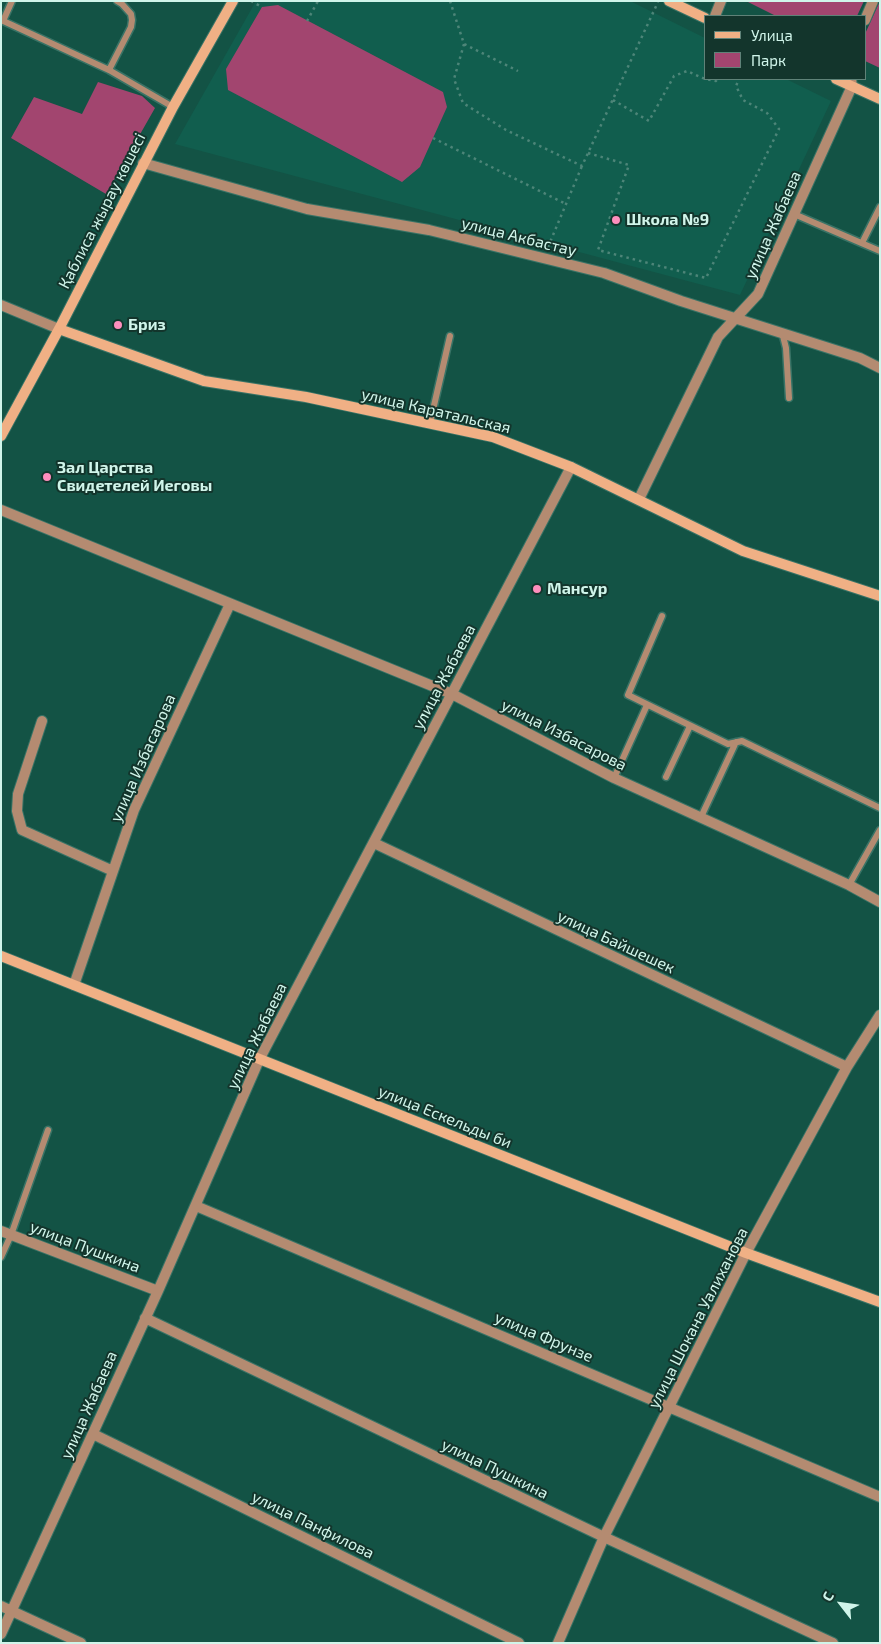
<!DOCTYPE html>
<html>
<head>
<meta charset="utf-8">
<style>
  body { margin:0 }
  #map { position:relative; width:881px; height:1644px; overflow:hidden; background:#135345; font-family:"Exo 2",sans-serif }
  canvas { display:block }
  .frame { position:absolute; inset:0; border:2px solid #d0f5ea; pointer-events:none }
  .legend { position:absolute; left:704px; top:15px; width:162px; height:65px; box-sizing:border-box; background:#13352c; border:1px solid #5f8278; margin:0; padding:6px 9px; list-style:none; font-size:15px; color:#d0f5ea }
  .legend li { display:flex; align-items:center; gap:10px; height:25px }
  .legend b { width:25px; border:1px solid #5f8278 }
  .north { position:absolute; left:816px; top:1579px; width:50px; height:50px; -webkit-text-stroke:4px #13352c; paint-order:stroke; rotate:300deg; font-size:14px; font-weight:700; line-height:20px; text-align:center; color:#d0f5ea }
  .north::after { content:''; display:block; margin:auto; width:18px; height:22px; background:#d0f5ea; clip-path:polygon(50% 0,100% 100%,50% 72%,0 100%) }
</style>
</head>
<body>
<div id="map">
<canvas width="881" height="1644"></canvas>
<div class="frame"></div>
<ul class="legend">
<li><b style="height:6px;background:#f0b085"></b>Улица</li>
<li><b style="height:14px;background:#a2456f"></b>Парк</li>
</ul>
<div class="north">С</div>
</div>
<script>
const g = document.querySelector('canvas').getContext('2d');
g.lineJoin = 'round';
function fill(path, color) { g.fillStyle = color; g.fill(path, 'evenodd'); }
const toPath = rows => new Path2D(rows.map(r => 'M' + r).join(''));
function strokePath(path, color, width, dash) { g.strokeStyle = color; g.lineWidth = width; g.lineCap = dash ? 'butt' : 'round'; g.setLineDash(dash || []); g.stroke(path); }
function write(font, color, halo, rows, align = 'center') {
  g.font = font + ' "Exo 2",sans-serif'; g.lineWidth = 4; g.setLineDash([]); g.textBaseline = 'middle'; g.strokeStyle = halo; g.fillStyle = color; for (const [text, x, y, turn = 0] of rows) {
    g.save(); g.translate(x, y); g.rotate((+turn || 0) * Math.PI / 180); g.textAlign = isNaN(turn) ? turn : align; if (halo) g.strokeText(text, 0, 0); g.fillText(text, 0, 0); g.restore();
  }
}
fill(toPath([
  [256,1,630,1,705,38,705,79,786,79,831,101,740,295,175,144]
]), '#115e4e');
fill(toPath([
  [746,1,864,1,857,16,776,16],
  [880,1,880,68,865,61,865,34],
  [278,5,443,92,447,107,420,167,402,182,228,90,226,69,262,7],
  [98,82,142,96,155,108,106,194,11,138,34,97,82,114]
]), '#a2456f');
const lane = toPath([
  [1,20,109,70,173,107],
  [3,21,12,1],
  [109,70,131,27,132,20,131,14,122,4,117,1],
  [794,214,880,251],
  [862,243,880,207],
  [782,332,786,348,789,398],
  [430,423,450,336],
  [662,616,628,695,728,744,742,741,880,808],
  [666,777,690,726],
  [614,778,647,705],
  [701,817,736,742],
  [849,885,880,830],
  [1,1257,11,1235,48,1130]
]);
const street = toPath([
  [715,16,721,1],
  [865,20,873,1],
  [143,163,307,209,429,230,604,273,681,301,860,358,880,368],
  [1,305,59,329],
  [639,499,718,337,758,294,852,86,851,79],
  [1,510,452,694,614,778,849,885,880,902],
  [42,721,18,794,17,811,22,830,113,871],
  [374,843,847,1067],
  [74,985,134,810,230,604],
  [196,1206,880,1497],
  [1,1231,158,1291],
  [145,1318,604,1537,833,1643],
  [93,1434,519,1643],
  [1,1606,81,1643],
  [1,1634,158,1291,259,1060,571,467],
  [558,1643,604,1537,746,1253,847,1067,880,1015]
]);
const secondary = toPath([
  [669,1,705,18],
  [836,79,880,99],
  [59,329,204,381,306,397,493,437,571,467,743,551,880,596],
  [1,436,59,329,173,107,233,1],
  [1,956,746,1253,880,1302]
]);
strokePath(lane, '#397366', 9);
strokePath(street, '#397366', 12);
strokePath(secondary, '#397366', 12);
strokePath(toPath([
  [251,1,262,7],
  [450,1,464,44,518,71],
  [307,21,318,1],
  [464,44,454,79,463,103,506,130,582,166,658,2],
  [613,100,649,121,674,76,687,71,705,79,716,81,717,79],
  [433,138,566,204],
  [588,153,629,165,598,250,706,278,779,129,767,113,743,100,736,86,739,79],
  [548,247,582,166]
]), '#4d8578', 2.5, [2.5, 4]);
strokePath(lane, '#b48b71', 6);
strokePath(street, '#b48b71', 10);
strokePath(secondary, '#f0b085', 10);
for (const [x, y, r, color] of [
  [616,220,5,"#fe8ebd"],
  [118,325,5,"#fe8ebd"],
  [47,477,5,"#fe8ebd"],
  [537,589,5,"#fe8ebd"]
]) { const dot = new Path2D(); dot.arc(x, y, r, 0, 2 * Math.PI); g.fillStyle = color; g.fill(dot); strokePath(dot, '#13352c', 2); }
write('16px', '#d0f5ea', '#13352c', [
  ["Қаблиса жырау көшесі",102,211,-63],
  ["улица Жабаева",773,225,-66],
  ["улица Акбастау",519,237,14],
  ["улица Каратальская",436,411,13],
  ["улица Жабаева",444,677,-62],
  ["улица Избасарова",564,735,27],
  ["улица Избасарова",143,758,-66],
  ["улица Байшешек",616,942,25],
  ["улица Жабаева",257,1036,-64],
  ["улица Ескельды би",445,1117,22],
  ["улица Пушкина",85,1247,21],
  ["улица Шокана Уалиханова",698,1318,-63],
  ["улица Фрунзе",544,1337,23],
  ["улица Жабаева",89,1405,-66],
  ["улица Пушкина",495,1469,26],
  ["улица Панфилова",313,1525,26]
]);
write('bold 16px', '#d0f5ea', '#13352c', [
  ["Школа №9",626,220],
  ["Бриз",128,325],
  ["Зал Царства",57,468],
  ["Свидетелей Иеговы",57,486],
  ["Мансур",547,589]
], 'left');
</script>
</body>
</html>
